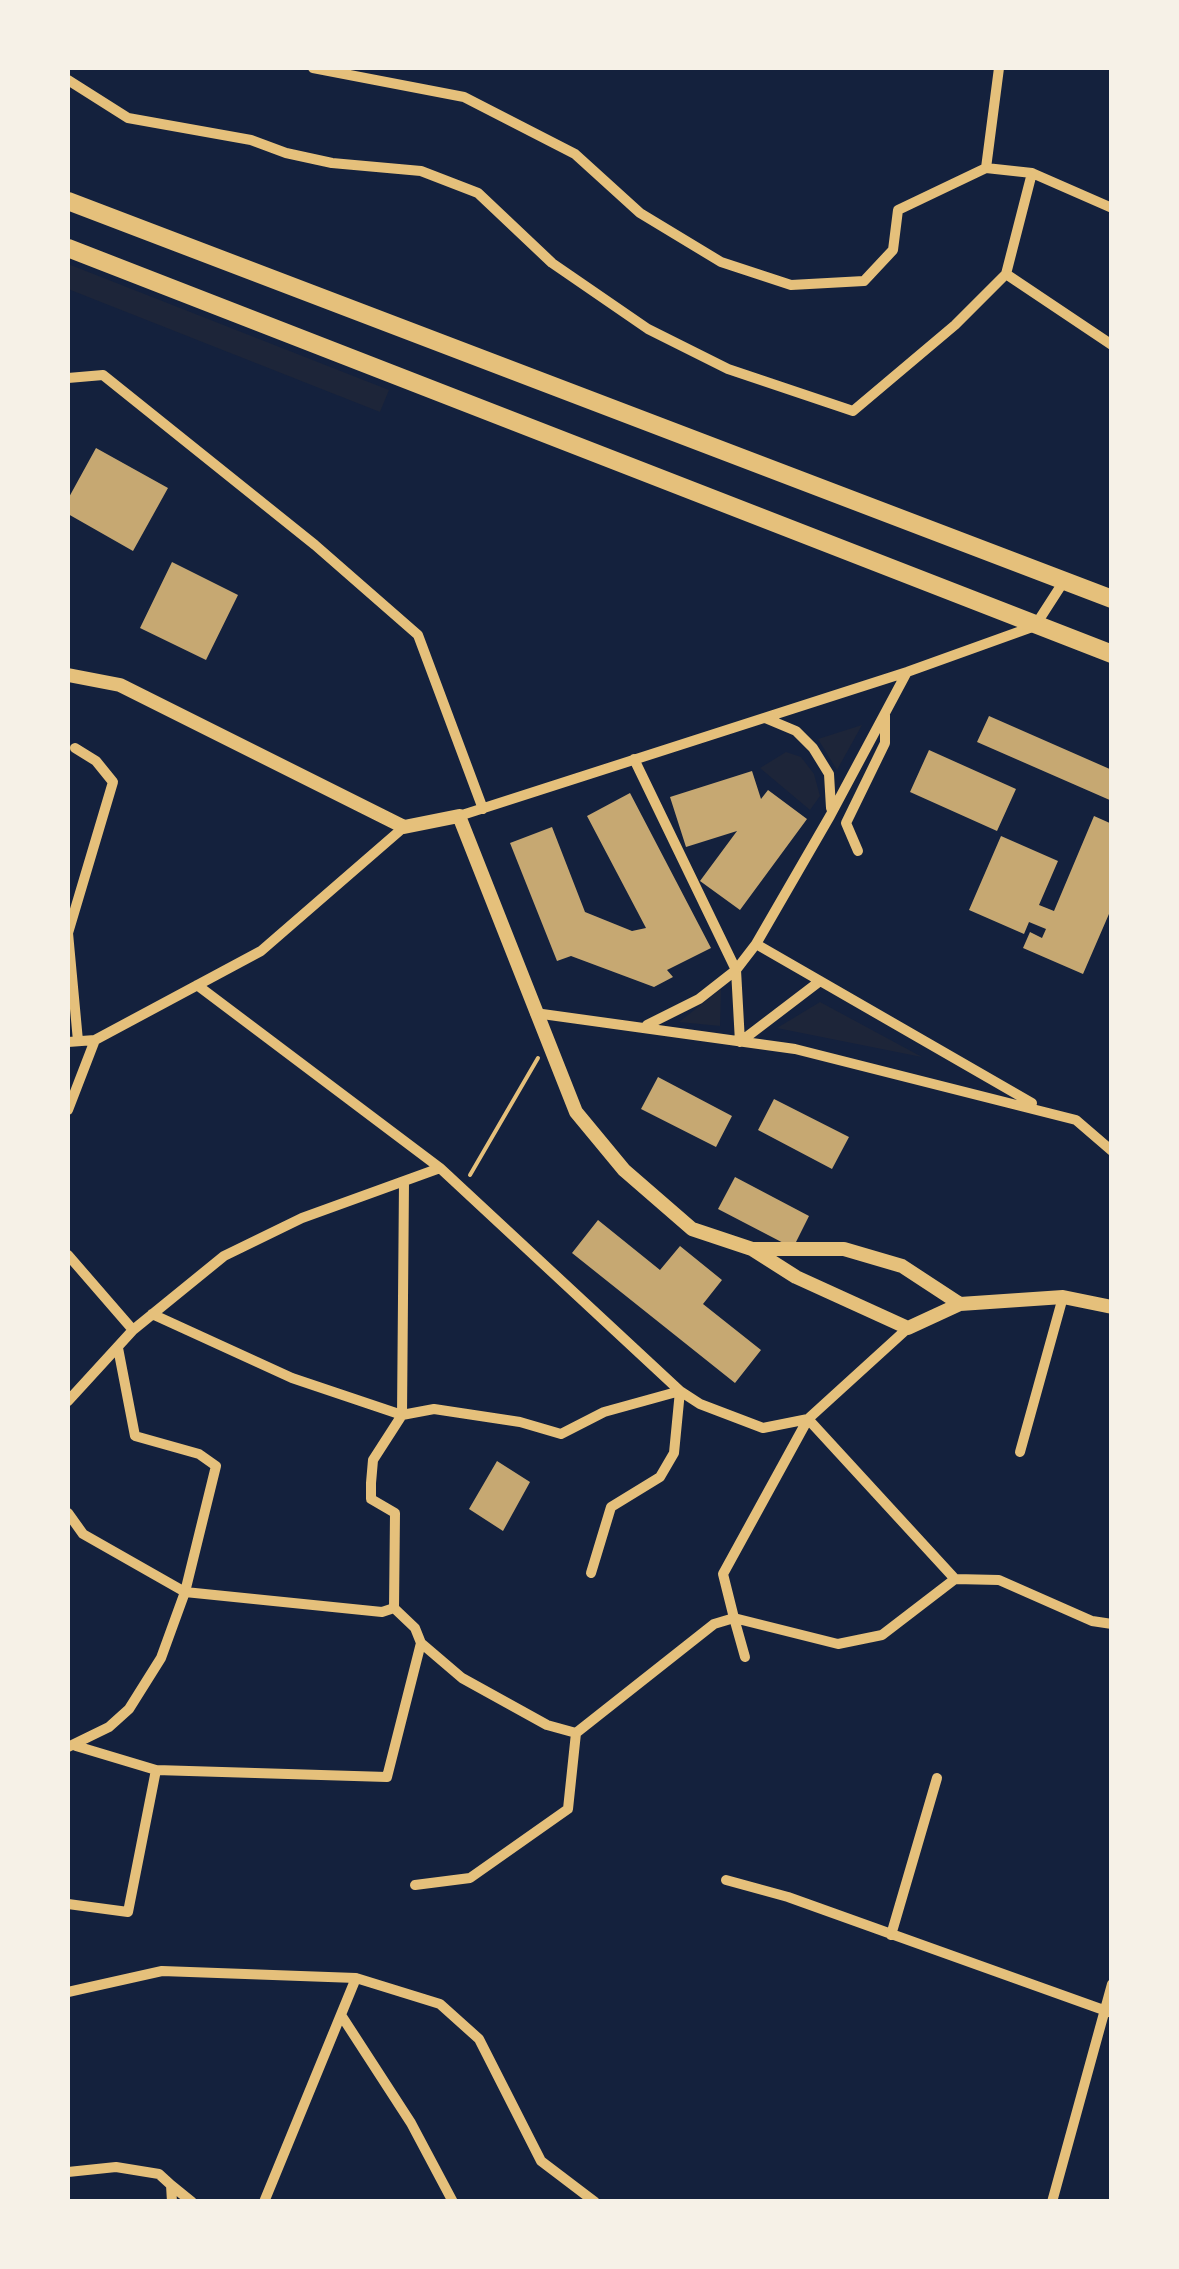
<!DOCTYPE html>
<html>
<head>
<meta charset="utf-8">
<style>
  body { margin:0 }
  #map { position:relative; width:1179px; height:2269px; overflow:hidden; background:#14213d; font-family:Figtree,sans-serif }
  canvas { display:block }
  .frame { position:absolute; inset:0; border:70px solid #f6f1e7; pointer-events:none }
</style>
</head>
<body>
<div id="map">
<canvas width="1179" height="2269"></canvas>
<div class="frame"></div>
</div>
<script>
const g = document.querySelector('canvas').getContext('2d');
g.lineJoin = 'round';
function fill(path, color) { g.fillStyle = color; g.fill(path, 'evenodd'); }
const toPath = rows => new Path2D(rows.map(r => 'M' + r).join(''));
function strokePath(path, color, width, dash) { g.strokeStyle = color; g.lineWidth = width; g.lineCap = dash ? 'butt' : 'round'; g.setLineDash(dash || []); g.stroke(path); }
fill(toPath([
  [68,264,389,390,380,412,68,289],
  [862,725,837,770,818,739],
  [786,752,801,757,814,774,820,796,810,810,760,768],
  [721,989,720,1026,679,1022],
  [820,1002,922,1057,777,1028]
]), '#1d2539');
fill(toPath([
  [96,448,168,488,133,551,68,514,68,499],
  [172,562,238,595,206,660,140,628],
  [989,716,1112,770,1112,801,977,742],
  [929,750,1016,789,997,831,910,792],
  [752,771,761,799,768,790,807,819,740,910,700,881,737,831,686,847,670,797],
  [630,793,711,948,667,970,673,977,654,987,571,956,557,961,510,843,552,827,585,912,632,931,646,928,587,816],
  [1094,816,1112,824,1112,907,1083,974,1023,948,1030,932,1042,938,1046,929,1029,922,1024,934,969,910,1001,836,1058,861,1039,905,1054,911],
  [658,1077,732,1116,716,1147,641,1109],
  [774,1099,849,1137,832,1169,758,1130],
  [735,1177,809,1216,793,1248,718,1209],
  [598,1220,660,1270,680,1246,722,1280,703,1304,761,1350,735,1383,572,1253],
  [497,1461,530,1482,503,1531,469,1509]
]), '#c6a872');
strokePath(toPath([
  [470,1175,538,1058]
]), '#e5c07b', 4);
strokePath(toPath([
  [313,68,464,97,575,154,640,213,721,262,791,285,864,281,893,250,898,210,986,168],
  [999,68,986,168,1032,173],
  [68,80,128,118,251,140,286,153,332,163,421,171,478,193,552,263,648,329,728,369,853,411,955,325,1006,274,1032,173,1112,208],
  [1006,274,1112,345],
  [68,378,103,375,315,545,418,635,483,809],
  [765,718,796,731,813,748,829,774,831,808],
  [75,748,96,761,113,782,68,933,78,1041],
  [634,759,736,970,699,999,647,1025],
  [459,816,907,672,1035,626,1064,581],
  [858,851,846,823,885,743,885,715],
  [756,944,1032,1103],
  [820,981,740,1042,736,970,756,944,830,816,907,672],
  [535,1013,795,1049,1076,1120,1112,1151],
  [68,1042,95,1040,261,951,404,827],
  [68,1110,95,1040],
  [68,1255,133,1330],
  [152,1314,292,1378,402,1415,404,1182],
  [680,1391,700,1404,763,1428,808,1419,908,1328],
  [68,1401,133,1330,224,1256,302,1218,440,1168,197,985],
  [1020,1452,1063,1297],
  [68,1513,83,1534,185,1592,216,1466,199,1454,135,1436,118,1348],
  [591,1573,611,1507,660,1477,674,1453,680,1391],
  [955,1579,999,1580,1092,1621,1112,1624],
  [394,1608,415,1628,421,1643,462,1678,547,1725,576,1733],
  [76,1746,156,1770,387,1777,421,1643],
  [68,1747,109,1727,129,1709,161,1658,185,1592,382,1612,394,1608,395,1513,371,1499,371,1483,373,1460,402,1415,434,1409,520,1422,561,1434,604,1412,680,1391,440,1168],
  [726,1880,788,1897,1112,2013],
  [415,1885,470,1878,568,1809,576,1733,714,1624,734,1618,838,1644,882,1635,955,1579,808,1419,723,1574,734,1618,745,1657],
  [68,1904,128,1912,156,1770],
  [891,1935,937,1778],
  [68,1992,162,1971,356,1978,440,2004,479,2039,541,2161,595,2202],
  [341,2015,411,2123,453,2202],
  [68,2172,116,2167,159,2174,171,2185],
  [172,2202,171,2185,192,2202],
  [264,2202,356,1978],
  [1052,2202,1112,1984]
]), '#e5c07b', 10);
strokePath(toPath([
  [68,675,120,685,404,827,459,816,576,1112,624,1170,692,1229,752,1249,796,1277,908,1328,960,1304,1063,1297,1112,1307],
  [753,1249,844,1249,902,1266,960,1304]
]), '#e5c07b', 14);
strokePath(toPath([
  [68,201,1112,599],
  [68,248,1112,654]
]), '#e5c07b', 18);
</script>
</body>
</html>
